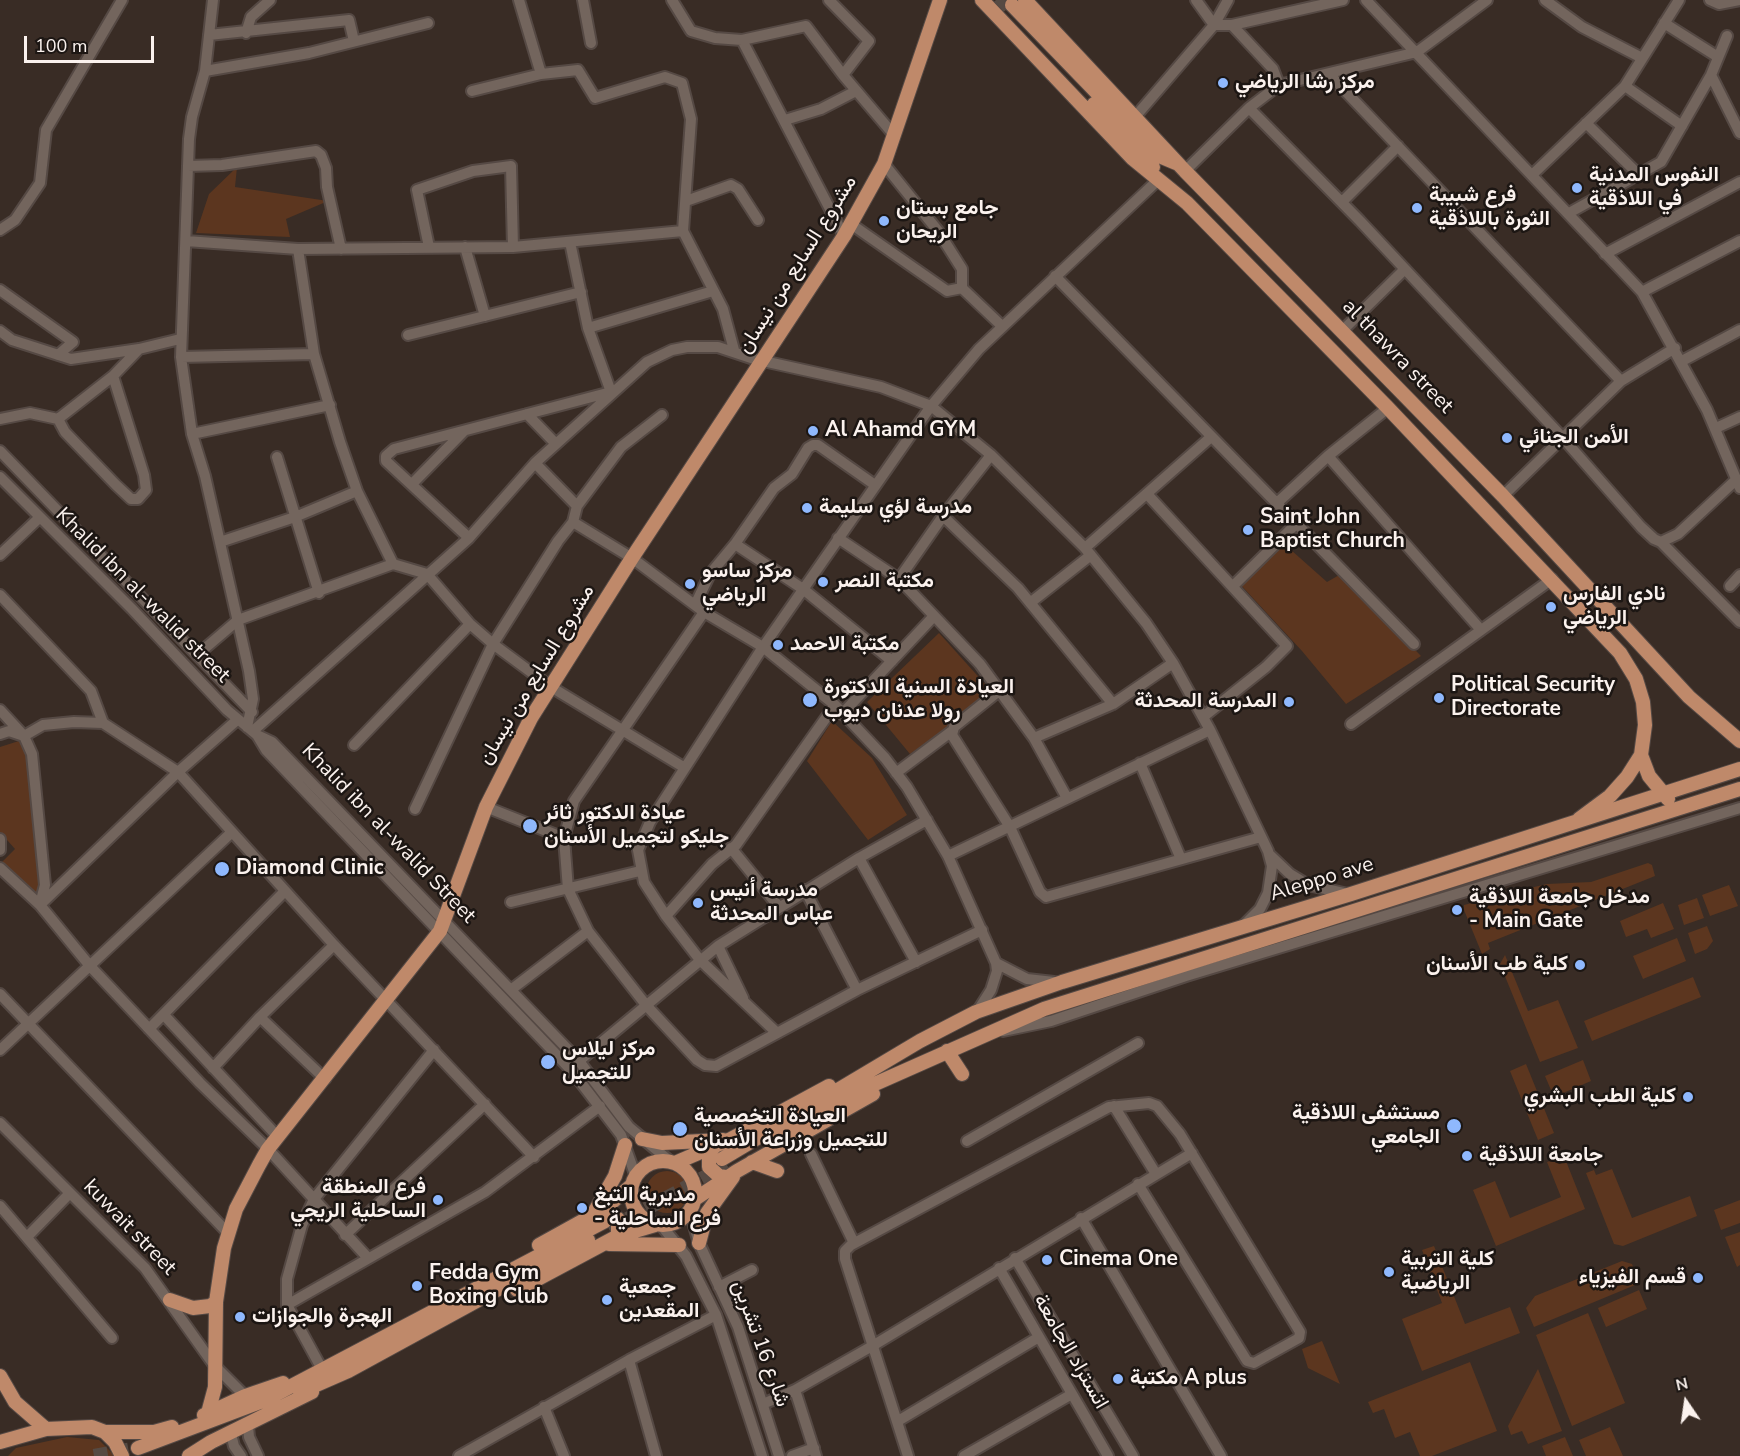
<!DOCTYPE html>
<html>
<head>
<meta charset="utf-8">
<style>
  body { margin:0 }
  #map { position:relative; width:1740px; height:1456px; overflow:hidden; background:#392c25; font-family:"Nunito Sans",sans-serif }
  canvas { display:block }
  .north { position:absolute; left:1656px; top:1372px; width:60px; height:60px; -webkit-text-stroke:4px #1c1613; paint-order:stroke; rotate:347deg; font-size:16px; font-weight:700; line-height:24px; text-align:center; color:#fbf2ee }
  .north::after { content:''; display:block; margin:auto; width:21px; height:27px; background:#fbf2ee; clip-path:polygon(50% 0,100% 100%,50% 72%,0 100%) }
  .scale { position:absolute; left:24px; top:36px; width:130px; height:27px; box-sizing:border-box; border:3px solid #fbf2ee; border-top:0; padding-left:8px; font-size:18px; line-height:21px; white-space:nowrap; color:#fbf2ee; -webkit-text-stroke:4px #1c1613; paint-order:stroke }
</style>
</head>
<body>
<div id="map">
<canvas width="1740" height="1456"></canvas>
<div class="north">N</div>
<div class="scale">100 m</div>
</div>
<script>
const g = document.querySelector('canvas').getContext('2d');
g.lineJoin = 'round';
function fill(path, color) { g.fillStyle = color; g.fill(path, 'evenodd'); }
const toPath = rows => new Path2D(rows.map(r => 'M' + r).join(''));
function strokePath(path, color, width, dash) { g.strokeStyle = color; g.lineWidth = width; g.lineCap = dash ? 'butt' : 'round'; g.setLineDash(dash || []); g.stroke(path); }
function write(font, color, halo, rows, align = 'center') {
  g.font = font + ' "Nunito Sans",Vazirmatn,sans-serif'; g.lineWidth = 5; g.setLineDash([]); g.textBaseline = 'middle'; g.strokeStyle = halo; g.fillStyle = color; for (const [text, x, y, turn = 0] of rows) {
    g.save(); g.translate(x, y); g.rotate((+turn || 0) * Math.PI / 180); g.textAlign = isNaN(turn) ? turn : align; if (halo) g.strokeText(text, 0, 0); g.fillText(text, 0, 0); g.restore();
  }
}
fill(toPath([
  [237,167,235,187,328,201,286,219,290,237,196,233,209,194],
  [1282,542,1327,582,1341,574,1421,656,1346,704,1302,651,1238,582],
  [939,633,994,694,910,754,867,702],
  [832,721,872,758,907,815,868,840,807,761],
  [22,740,30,753,41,884,38,896,2,862,15,849,0,832,0,747],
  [1648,863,1652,865,1655,876,1488,943,1490,949,1482,954,1464,910,1464,905,1517,891,1547,884,1591,882],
  [1729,885,1738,906,1710,916,1702,895],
  [1697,898,1704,918,1684,925,1678,905],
  [1663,903,1674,929,1651,938,1647,929,1626,937,1620,921],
  [1707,926,1713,941,1707,949,1695,954,1688,933],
  [1677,938,1686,961,1643,979,1633,956],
  [1505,955,1528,1011,1558,1000,1578,1048,1540,1062,1500,964],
  [1693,977,1701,997,1592,1041,1584,1021],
  [1583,1060,1591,1081,1554,1097,1545,1076],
  [1526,1064,1554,1133,1538,1140,1510,1071],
  [1564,1156,1585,1209,1496,1246,1473,1190,1495,1181,1510,1218,1561,1197,1547,1162],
  [1612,1169,1632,1218,1690,1196,1697,1216,1623,1246,1614,1244,1586,1173,1594,1170,1596,1175],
  '646 1192a21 21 0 1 1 42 0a21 21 0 1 1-42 0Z',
  [1740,1200,1740,1223,1721,1230,1714,1210],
  [1740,1232,1740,1265,1737,1267,1725,1237],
  [1434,1246,1465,1324,1510,1307,1520,1333,1422,1371,1402,1319,1442,1303,1422,1250],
  [1622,1261,1632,1264,1640,1283,1534,1327,1526,1308,1535,1296],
  [1639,1290,1647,1309,1606,1327,1598,1308],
  [1588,1313,1625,1403,1572,1426,1536,1335],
  [1322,1341,1340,1384,1308,1368,1302,1349],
  [1470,1362,1497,1431,1432,1456,1420,1456,1410,1432,1395,1438,1384,1409,1373,1413,1368,1402],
  [1538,1369,1562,1431,1528,1444,1522,1431,1511,1435,1508,1426],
  [1610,1427,1623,1456,1586,1456,1579,1440],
  [67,1437,99,1440,115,1456,8,1456,16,1448],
  [1565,1437,1573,1456,1546,1456,1542,1446]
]), '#5c361f');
strokePath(toPath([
  [996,0,1006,11],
  [609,1229,727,1165],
  [94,1456,138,1448]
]), '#564a43', 14, [14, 7]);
const minor = toPath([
  [213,0,205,71,192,117,189,139,181,357,192,434,205,476,249,671,253,699,247,727],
  [519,0,541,74,578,70,595,98,665,77,682,83,691,119,683,231],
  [583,0,591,43],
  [672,0,691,31,715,38,742,40,806,26,843,75,894,135],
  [829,0,869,41,843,75],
  [1196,0,1214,25,1232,25,1343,0],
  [1366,0,1642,292,1707,410,1740,488],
  [1545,0,1582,27,1642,58],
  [1710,0,1719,4,1740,0],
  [1664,23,1718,57],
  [1232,25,1273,69,1279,85],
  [246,33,251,17,270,0],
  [209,35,349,20,354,41],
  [742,40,844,236],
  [205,71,309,53,428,23],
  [1329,74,1621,381],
  [1711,75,1740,133],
  [1625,86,1682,126],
  [472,91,541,74],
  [1249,108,1360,221,1562,437,1641,527,1654,539,1661,542,1740,622],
  [1135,117,1214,25,1228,0],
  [785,120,821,109,856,91],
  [1586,123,1639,175],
  [884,164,938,231,962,269,962,288],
  [188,166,222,165,316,151,321,155,326,168,327,187,341,249],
  [1185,171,1249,108,1279,85,1417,52,1487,0],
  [1532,175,1625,86,1679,0],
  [686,201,731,185,738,189,758,220],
  [1342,202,1398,146],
  [1569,213,1661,162,1711,75,1727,36],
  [851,224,947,291,962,288,1002,326],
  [0,230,15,220,40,183,46,130,122,0],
  [186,241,298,249,513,247,683,231,723,309,734,350],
  [429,247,417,190,473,171,511,166,513,247],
  [465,247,485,316],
  [298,249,314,354,340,442,357,491,393,564],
  [1605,254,1740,182],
  [1055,276,1414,644],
  [0,290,73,342,58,355],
  [1642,292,1740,241],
  [588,328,713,291],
  [0,331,12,340,71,359,139,349,180,339],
  [1342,331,1405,269],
  [408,335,581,292],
  [181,357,314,354],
  [1682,361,1740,330],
  [113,376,58,419,65,432,116,485,131,499,138,499,146,490,144,475,113,376,139,349],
  [527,414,556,444],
  [0,419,30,413,58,419],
  [1716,428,1740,417],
  [192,434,330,405],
  [0,451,252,712],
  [1328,456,1481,630],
  [277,457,319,593],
  [535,463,577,506],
  [0,477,132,609,227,710,257,735,272,742,579,1061,629,1127,671,1162],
  [413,483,463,432],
  [875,485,818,445,813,445,808,448,792,474,774,488,735,544,803,589,892,661],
  [1147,494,1287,646,1266,667,1203,717],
  [1503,496,1621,381,1675,348],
  [1277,503,1328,456,1388,408],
  [943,516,1018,588,1113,704],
  [573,522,632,558,704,612,763,647,835,705,885,758,907,787,948,856,996,963,997,971,991,990,977,1012],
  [469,538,386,461,386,456,394,449,611,392,588,328,570,242],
  [838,538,899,579,980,664,1034,738,1067,798],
  [220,542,295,517,357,491],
  [1661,542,1678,534,1737,479],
  [1085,548,1211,437],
  [0,555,40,517],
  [899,579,943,516,991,455],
  [1233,586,1297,523],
  [1730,586,1740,575],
  [0,595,91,691,103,723],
  [1030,603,1091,555],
  [695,605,710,574,735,544],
  [704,612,574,801,564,838,568,889,588,931,646,1005,697,1060,705,1065,716,1066,857,990,982,930],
  [197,655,238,620,393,564,427,574,470,624,493,644,551,687,685,768],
  [1000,690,954,727,952,735,1010,827,1040,892,1046,897,1261,837],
  [0,710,24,736,32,754,45,885,40,904],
  [842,714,934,616],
  [1351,724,1552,579],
  [253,731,469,538,535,463,647,362,672,350,687,347,718,347,754,359,881,387,931,406,991,455,1085,548,1146,623,1173,663,1210,730,1268,851,1272,866,1268,893,1260,909,1243,926],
  [0,734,9,731,24,736,43,725,74,722,103,723,178,772,334,945,534,1157],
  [257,735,266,750,572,1071,621,1135,636,1177],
  [1034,738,1113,704,1173,663],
  [354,745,470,624],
  [1140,763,1181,859],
  [896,773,952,731],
  [486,807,564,838],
  [415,809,493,644,558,541,573,522,577,506,621,447,662,415],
  [0,839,0,850],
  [731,848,779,907],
  [1270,855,1290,874,1308,885,1348,894],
  [948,856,1210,730],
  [859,858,916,962],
  [0,868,40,905,90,966,200,1083,268,1149,368,1258],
  [805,890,857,990],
  [511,902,640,871],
  [40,905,178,772,237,720],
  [666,916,712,864,736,845,835,705],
  [718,946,743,998],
  [996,963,1027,979,1054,982],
  [512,989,588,931],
  [0,994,228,1233],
  [164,1015,278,1137],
  [260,1017,325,1079],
  [149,1029,285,891],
  [1003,1031,1051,1021,1186,976,1740,808],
  [777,1033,700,960,666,916,644,882,638,850,650,822,763,647,931,406,979,349,1157,181],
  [0,1050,232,832],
  [579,1061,718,946,859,858,927,820],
  [213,1068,260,1017,334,945],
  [1114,1106,1156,1174],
  [0,1123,145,1268,214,1365,245,1396],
  [967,1141,1138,1043],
  [811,1154,854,1243],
  [0,1206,112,1338],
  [690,1212,699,1243,738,1327,779,1456],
  [1081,1218,1221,1456],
  [661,1225,686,1256,716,1315,762,1456],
  [345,1235,485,1104],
  [27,1237,69,1194],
  [1015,1258,1133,1456],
  [999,1268,1108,1456],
  [719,1287,752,1270],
  [287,1305,485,1192,600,1106],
  [629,1360,656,1456],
  [323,1371,287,1305,287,1279,302,1225,314,1199,434,1050],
  [795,1390,816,1456],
  [763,1404,795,1390,874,1345,1192,1153],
  [544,1407,564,1456],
  [898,1421,1039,1337],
  [248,1426,249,1437,258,1456],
  [231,1434,234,1446,241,1456],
  [459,1456,629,1360,716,1315],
  [792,1456,814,1448],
  [908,1456,845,1259,845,1251,851,1245,1109,1107,1149,1103,1157,1106,1180,1134,1300,1332,1299,1338,1254,1363,1247,1361,1138,1184],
  [964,1456,1072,1394]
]);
const major = toPath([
  [982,0,1132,158,1187,203,1388,408,1620,653,1636,679,1643,702,1645,725,1641,755,1627,777,1610,796,1579,819],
  [1025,0,1185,171,1503,496,1689,697,1740,741],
  [1012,5,1157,155,1176,163],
  [1094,104,1153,167],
  [1641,755,1649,776,1668,799],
  [947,1051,962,1074],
  [642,1139,662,1143,723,1140],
  [774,1139,868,1087,1044,1009,1740,789],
  [714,1147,709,1153,709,1167,719,1176,726,1177],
  [722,1159,920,1041,976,1012,1062,982,1351,894,1740,769],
  '631 1193a32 32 0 1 1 64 0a32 32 0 1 1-64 0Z',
  [752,1162,777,1171],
  [675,1163,731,1139,829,1086],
  [695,1199,737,1171,873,1094],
  [604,1209,618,1219,618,1236],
  [595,1211,615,1176,625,1145],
  [699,1243,707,1213,733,1177],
  [609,1244,679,1245],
  [539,1245,604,1209,632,1185],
  [517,1290,618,1236,655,1225],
  [170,1300,193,1308,210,1306,216,1302],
  [0,1376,15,1402,46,1429],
  [300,1392,348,1371,588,1240],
  [208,1413,215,1387,216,1302,224,1248,236,1209,259,1165,268,1149,440,931,486,807,531,718,632,558,844,236,884,164,940,0],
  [204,1415,245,1396,283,1383],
  [105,1432,154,1432,172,1427],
  [0,1442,46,1429,92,1427,105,1432,115,1442,122,1456],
  [138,1448,263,1401,605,1221],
  [189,1456,211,1442,312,1392]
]);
strokePath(minor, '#554944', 14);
strokePath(major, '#554944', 16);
strokePath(minor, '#73655d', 10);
strokePath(major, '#bf896a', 14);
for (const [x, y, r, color] of [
  [1223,83,6,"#8fb8fd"],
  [1577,188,6,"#8fb8fd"],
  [1417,208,6,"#8fb8fd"],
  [884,221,6,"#8fb8fd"],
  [813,431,6,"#8fb8fd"],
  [1507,438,6,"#8fb8fd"],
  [807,508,6,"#8fb8fd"],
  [1248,530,6,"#8fb8fd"],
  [823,582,6,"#8fb8fd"],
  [690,584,6,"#8fb8fd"],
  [1551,607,6,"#8fb8fd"],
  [778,645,6,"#8fb8fd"],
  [1439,698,6,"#8fb8fd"],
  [810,700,8,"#8fb8fd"],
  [1289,702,6,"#8fb8fd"],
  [530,826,8,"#8fb8fd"],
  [222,869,8,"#8fb8fd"],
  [698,903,6,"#8fb8fd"],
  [1457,910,6,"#8fb8fd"],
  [1580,965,6,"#8fb8fd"],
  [548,1062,8,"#8fb8fd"],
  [1688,1097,6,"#8fb8fd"],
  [1454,1126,8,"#8fb8fd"],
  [680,1129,8,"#8fb8fd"],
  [1467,1156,6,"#8fb8fd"],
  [438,1200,6,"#8fb8fd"],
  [582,1208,6,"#8fb8fd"],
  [1047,1260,6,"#8fb8fd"],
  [1389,1272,6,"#8fb8fd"],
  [1698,1278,6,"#8fb8fd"],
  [417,1286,6,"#8fb8fd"],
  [607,1300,6,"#8fb8fd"],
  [240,1317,6,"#8fb8fd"],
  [1118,1379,6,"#8fb8fd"]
]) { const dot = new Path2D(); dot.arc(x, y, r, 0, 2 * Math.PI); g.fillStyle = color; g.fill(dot); strokePath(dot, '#1c1613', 2); }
write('bold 21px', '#fbf2ee', '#1c1613', [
  ["مركز رشا الرياضي",1235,83],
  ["النفوس المدنية",1589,176],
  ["في اللاذقية",1589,200],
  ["فرع شبيبة",1429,196],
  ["الثورة باللاذقية",1429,220],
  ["جامع بستان",896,209],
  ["الريحان",896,233],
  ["Al Ahamd GYM",825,431],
  ["الأمن الجنائي",1519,438],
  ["مدرسة لؤي سليمة",819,508],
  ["Saint John",1260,518],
  ["Baptist Church",1260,542],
  ["مركز ساسو",702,572],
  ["الرياضي",702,596],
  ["مكتبة النصر",835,582],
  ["نادي الفارس",1563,595],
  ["الرياضي",1563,619],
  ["مكتبة الاحمد",790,645],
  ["Political Security",1451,686],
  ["Directorate",1451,710],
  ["العيادة السنية الدكتورة",824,688],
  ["رولا عدنان ديوب",824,712],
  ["المدرسة المحدثة",1277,702,"right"],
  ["عيادة الدكتور ثائر",544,814],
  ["جليكو لتجميل الأسنان",544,838],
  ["Diamond Clinic",236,869],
  ["مدرسة أنيس",710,891],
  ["عباس المحدثة",710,915],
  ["مدخل جامعة اللاذقية",1469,898],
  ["- Main Gate",1469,922],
  ["كلية طب الأسنان",1568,965,"right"],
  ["مركز ليلاس",562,1050],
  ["للتجميل",562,1074],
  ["كلية الطب البشري",1676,1097,"right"],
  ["مستشفى اللاذقية",1440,1114,"right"],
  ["الجامعي",1440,1138,"right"],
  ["العيادة التخصصية",694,1117],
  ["للتجميل وزراعة الأسنان",694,1141],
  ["جامعة اللاذقية",1479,1156],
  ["فرع المنطقة",426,1188,"right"],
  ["الساحلية الريجي",426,1212,"right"],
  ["مديرية التبغ",594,1196],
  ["- فرع الساحلية",594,1220],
  ["Cinema One",1059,1260],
  ["كلية التربية",1401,1260],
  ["الرياضية",1401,1284],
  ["Fedda Gym",429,1274],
  ["Boxing Club",429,1298],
  ["قسم الفيزياء",1686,1278,"right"],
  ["جمعية",619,1288],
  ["المقعدين",619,1312],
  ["الهجرة والجوازات",252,1317],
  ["مكتبة A plus",1130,1379]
], 'left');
write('21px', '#fbf2ee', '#1c1613', [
  ["مشروع السابع من نيسان",798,265,-58],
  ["al thawra street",1397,357,46],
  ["Khalid ibn al-walid street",142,596,45],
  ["مشروع السابع من نيسان",537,675,-59],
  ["Khalid ibn al-walid Street",388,834,46],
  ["Aleppo ave",1322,880,-17],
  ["kuwait street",129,1228,46],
  ["شارع 16 تشرين",760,1344,70],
  ["اتستراد الجامعة",1070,1352,60]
]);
</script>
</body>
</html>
